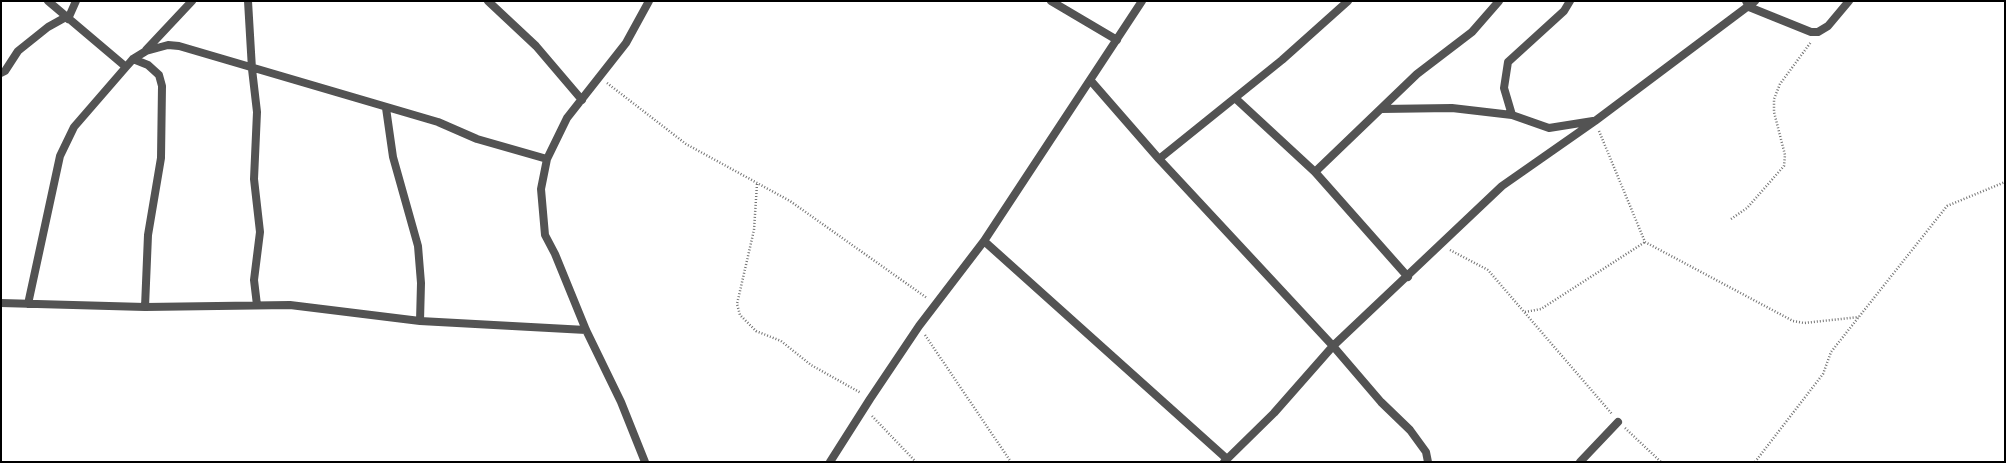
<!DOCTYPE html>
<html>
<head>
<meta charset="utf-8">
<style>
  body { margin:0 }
  #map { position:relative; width:2006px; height:463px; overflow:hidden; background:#fff; font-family:"PT Sans",sans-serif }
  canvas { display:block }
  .frame { position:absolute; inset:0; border:2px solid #000; pointer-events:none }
</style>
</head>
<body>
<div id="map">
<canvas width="2006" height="463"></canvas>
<div class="frame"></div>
</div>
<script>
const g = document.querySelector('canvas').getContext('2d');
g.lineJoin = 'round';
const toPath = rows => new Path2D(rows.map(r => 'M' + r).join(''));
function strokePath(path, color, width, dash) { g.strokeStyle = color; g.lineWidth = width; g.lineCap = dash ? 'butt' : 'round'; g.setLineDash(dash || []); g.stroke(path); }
strokePath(toPath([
  [607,83,686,144,790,201,927,298],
  [1599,131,1645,242,1793,321,1804,323,1859,317],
  [757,184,754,230,737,304,740,315,756,331,781,341,811,365,861,393],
  [1731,219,1747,208,1784,166,1785,155,1774,112,1774,99,1780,84,1811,42],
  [1450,250,1488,270,1612,414],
  [1525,312,1541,309,1645,242],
  [925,335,1011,462],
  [872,416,916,462],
  [1625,428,1661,462],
  [1755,462,1823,374,1831,352,1947,206,2005,182]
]), '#757575', 2.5, [1, 2]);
strokePath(toPath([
  [48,1,126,67],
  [248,1,252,69,257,112,254,179,260,232,254,280,257,305],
  [488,1,536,46,582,100],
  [1051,1,1117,40],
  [1746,1,1749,7,1811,32,1818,32,1828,26,1849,1],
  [68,19,76,1],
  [146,50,192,1],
  [133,59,148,65,159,75,162,86,161,158,148,235,145,307],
  [1,73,5,71,18,51,48,27,66,17],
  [1091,81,1159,159,1333,346,1381,402,1410,430,1426,452,1428,462],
  [1235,98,1315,172,1408,277],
  [386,108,393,157,418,246,421,283,420,321],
  [1381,109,1452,108,1512,115,1549,128,1593,121],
  [1512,115,1504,88,1508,62,1564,11,1570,1],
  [1159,159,1282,60,1348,1],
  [1315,172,1417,74,1472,32,1499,1],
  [984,241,1227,459],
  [1,303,145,307,290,305,420,321,586,330],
  [28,304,60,156,74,127,126,67,133,59,146,51,168,45,179,46,438,122,477,139,547,159],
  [645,462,621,402,586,330,555,254,545,235,541,189,547,159,567,118,626,43,649,1],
  [830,462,870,399,919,326,984,241,1142,1],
  [1224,462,1274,413,1333,346,1502,186,1595,121,1755,1],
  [1580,462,1618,422]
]), '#535353', 8);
</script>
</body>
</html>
